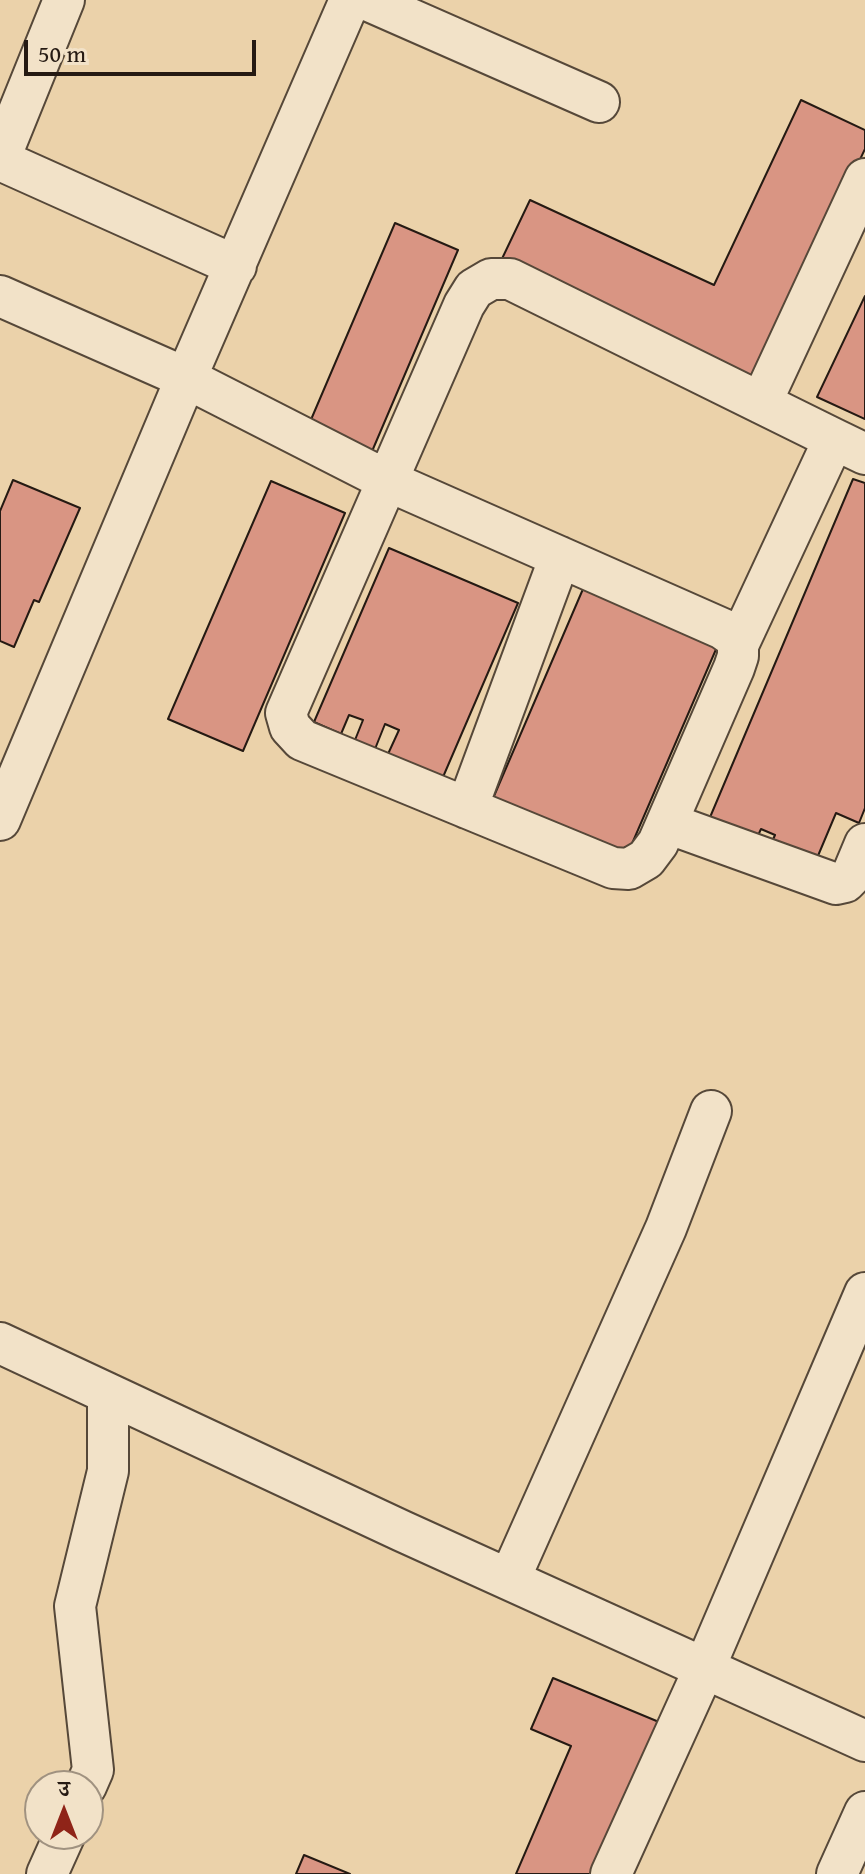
<!DOCTYPE html>
<html>
<head>
<meta charset="utf-8">
<style>
  body { margin:0 }
  #map { position:relative; width:865px; height:1874px; overflow:hidden; background:#ebd2aa; font-family:"Gentium Book Plus","Noto Serif Devanagari",serif }
  canvas { display:block }
  .north { position:absolute; left:24px; top:1770px; width:80px; height:80px; box-sizing:border-box; background:#f2e2c8; border:2px solid #a09280; border-radius:50%; rotate:0deg; font-size:22px; font-weight:700; line-height:32px; text-align:center; color:#251a13 }
  .north::after { content:''; display:block; margin:auto; width:28px; height:36px; background:#8f2418; clip-path:polygon(50% 0,100% 100%,50% 72%,0 100%) }
  .scale { position:absolute; left:24px; top:40px; width:232px; height:36px; box-sizing:border-box; border:4px solid #251a13; border-top:0; padding-left:10px; font-size:24px; line-height:28px; white-space:nowrap; color:#251a13; -webkit-text-stroke:6px #f2e2c8; paint-order:stroke }
</style>
</head>
<body>
<div id="map">
<canvas width="865" height="1874"></canvas>
<div class="north">उ</div>
<div class="scale">50 m</div>
</div>
<script>
const g = document.querySelector('canvas').getContext('2d');
g.lineJoin = 'round';
function fill(path, color) { g.fillStyle = color; g.fill(path, 'evenodd'); }
const toPath = rows => new Path2D(rows.map(r => 'M' + r).join(''));
function strokePath(path, color, width, dash) { g.strokeStyle = color; g.lineWidth = width; g.lineCap = dash ? 'butt' : 'round'; g.setLineDash(dash || []); g.stroke(path); }
const building = toPath([
  [801,100,865,130,865,149,754,383,499,265,530,200,714,285,801,100],
  [395,223,458,250,370,456,307,429,395,223],
  [865,296,865,419,817,397,865,296],
  [853,479,865,483,865,808,859,823,836,813,812,870,768,851,775,835,761,829,755,842,708,822,853,479],
  [13,480,80,508,39,602,34,600,14,647,0,641,0,511,13,480],
  [271,481,345,513,243,751,168,719,271,481],
  [389,548,518,603,443,777,388,754,399,730,385,724,375,749,355,740,363,720,349,715,341,734,314,722,389,548],
  [583,589,717,647,625,860,491,803,583,589],
  [553,1678,659,1722,594,1874,516,1874,571,1746,531,1729,553,1678],
  [304,1855,350,1874,296,1874,304,1855]
]);
fill(building, '#d99583');
strokePath(building, '#251a13', 2);
const minor = toPath([
  [367,0,599,102],
  [0,158,64,0],
  [0,160,236,266],
  [0,296,186,378,388,481,723,629,733,636,738,645],
  [761,403,865,179],
  [834,439,738,645,738,656,734,668,658,843,646,859,629,869,613,868,302,740,290,727,286,713,464,305,474,289,491,279,510,279,834,439,865,454],
  [467,808,560,557],
  [0,820,186,378,350,0],
  [667,823,836,884,845,882,852,875,865,844],
  [0,1343,402,1531,865,1741],
  [510,1578,666,1228,711,1111],
  [86,1786,93,1770,75,1606,108,1471,108,1394],
  [47,1874,65,1834],
  [611,1874,705,1667,865,1293],
  [837,1874,865,1812]
]);
strokePath(minor, '#564839', 44);
strokePath(minor, '#f2e2c8', 40);
</script>
</body>
</html>
